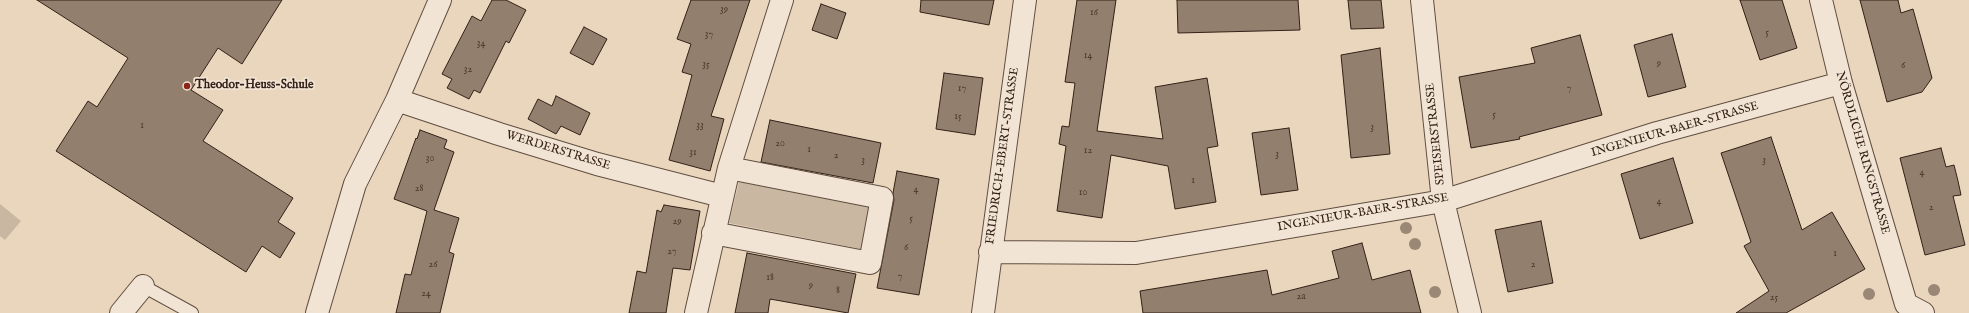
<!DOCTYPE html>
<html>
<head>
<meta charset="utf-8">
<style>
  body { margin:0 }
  canvas { display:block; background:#e9d6bd }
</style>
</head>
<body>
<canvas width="1969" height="313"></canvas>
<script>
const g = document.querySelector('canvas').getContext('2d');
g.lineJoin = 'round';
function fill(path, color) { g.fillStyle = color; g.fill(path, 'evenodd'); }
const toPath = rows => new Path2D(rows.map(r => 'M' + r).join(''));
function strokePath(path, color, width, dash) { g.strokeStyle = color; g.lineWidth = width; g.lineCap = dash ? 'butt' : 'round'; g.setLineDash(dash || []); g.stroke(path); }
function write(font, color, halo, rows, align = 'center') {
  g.font = font + ' "IM FELL English",serif'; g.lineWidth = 3.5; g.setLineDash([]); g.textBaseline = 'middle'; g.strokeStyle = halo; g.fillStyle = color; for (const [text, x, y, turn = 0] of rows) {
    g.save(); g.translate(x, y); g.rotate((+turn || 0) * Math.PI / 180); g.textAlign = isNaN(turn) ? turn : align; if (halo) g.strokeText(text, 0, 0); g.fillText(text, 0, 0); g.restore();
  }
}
fill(toPath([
  [739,182,869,206,861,249,729,223],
  [0,204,21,221,5,240,0,236]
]), '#cab7a1');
const building = toPath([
  [37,0,282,0,242,64,218,48,191,90,223,110,203,141,293,198,278,222,295,233,280,258,262,246,246,272,56,151,88,101,97,107,128,58,37,0],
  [492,0,506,0,526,10,509,43,506,41,480,93,474,90,469,99,447,88,452,79,442,74,472,16,481,21,492,0],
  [691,0,750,0,711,116,724,119,710,171,669,160,692,75,682,72,691,44,677,39,691,0],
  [921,0,994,0,989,25,920,12,921,0],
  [1077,0,1116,0,1097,131,1163,139,1155,87,1207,78,1218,146,1207,148,1216,202,1175,209,1168,166,1111,155,1102,218,1057,211,1066,146,1059,144,1062,126,1069,127,1075,83,1065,82,1077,0],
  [1177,0,1298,0,1300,30,1178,33,1177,0],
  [1348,0,1381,0,1384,28,1351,29,1348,0],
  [1740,0,1782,0,1797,48,1760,60,1740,0],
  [1860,0,1898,0,1901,13,1913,9,1932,78,1922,92,1887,102,1860,0],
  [821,4,846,13,837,39,812,30,821,4],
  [584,27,607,39,593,65,570,53,584,27],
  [1672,34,1686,87,1648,97,1634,45,1672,34],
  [1580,35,1602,115,1519,137,1520,139,1471,148,1459,77,1535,63,1531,48,1580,35],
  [1380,48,1390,154,1351,158,1341,55,1380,48],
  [944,73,983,78,975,135,936,129,944,73],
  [556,96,590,113,580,135,561,126,556,134,528,119,538,99,552,106,556,96],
  [770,120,881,143,873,183,761,162,770,120],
  [1289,128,1298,190,1261,195,1252,133,1289,128],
  [420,130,447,140,444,148,454,152,434,210,459,218,449,252,454,254,440,313,396,313,405,274,411,275,427,211,394,199,416,138,417,139,420,130],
  [1771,137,1802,230,1832,212,1865,269,1786,313,1736,313,1769,291,1744,246,1751,242,1721,153,1771,137],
  [1941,148,1946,167,1954,165,1958,181,1961,195,1953,196,1965,245,1925,255,1900,158,1941,148],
  [1673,158,1693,223,1640,239,1621,174,1673,158],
  [897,171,939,179,919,295,877,288,894,200,893,193,897,171],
  [664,205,700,211,690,270,673,268,666,313,629,313,637,271,646,273,657,210,661,212,664,205],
  [1541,221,1553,283,1508,292,1495,230,1541,221],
  [1362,243,1372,280,1410,270,1421,313,1143,313,1140,291,1267,270,1272,295,1339,278,1332,251,1362,243],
  [747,253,856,274,848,313,770,299,768,313,735,313,747,253]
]);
fill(building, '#927f6d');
strokePath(building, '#342017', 1);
const lane = toPath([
  [143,286,192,313]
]);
const street = toPath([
  [1422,0,1443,201,1470,313],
  [1821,0,1841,83,1906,304],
  [397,100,499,134,597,164,722,196],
  [713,233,870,263,882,198,729,168],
  [990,252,1136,253,1443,201,1657,133,1841,83],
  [1906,304,1923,313],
  [121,313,143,286],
  [317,313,355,184,397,100,440,0],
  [696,313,729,168,782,0],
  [983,313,1025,0]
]);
strokePath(lane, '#614e40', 14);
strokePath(street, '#614e40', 24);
strokePath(lane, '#f1e4d4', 12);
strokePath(street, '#f1e4d4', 22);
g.fillStyle = '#9a8775';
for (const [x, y] of [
  [1406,228],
  [1415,244],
  [1934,290],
  [1435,292],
  [1869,294]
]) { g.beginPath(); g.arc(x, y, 6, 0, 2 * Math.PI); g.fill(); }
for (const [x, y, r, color] of [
  [187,86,4,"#8f2418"]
]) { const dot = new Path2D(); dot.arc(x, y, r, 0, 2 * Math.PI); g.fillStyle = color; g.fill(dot); strokePath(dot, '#f1e4d4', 1.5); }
write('10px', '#4c382c', null, [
  ["39",724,10],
  ["16",1094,13],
  ["5",1767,33],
  ["37",709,35],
  ["34",481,44],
  ["14",1088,56],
  ["9",1659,64],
  ["35",706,65],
  ["6",1903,66],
  ["32",468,70],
  ["17",962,89],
  ["7",1569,89],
  ["5",1494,115],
  ["15",958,117],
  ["1",142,126],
  ["33",700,126],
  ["3",1372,128],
  ["20",780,144],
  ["1",809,150],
  ["12",1088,151],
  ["31",693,153],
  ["3",1277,155],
  ["2",836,156],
  ["30",430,159],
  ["3",863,161],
  ["3",1764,161],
  ["4",1922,173],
  ["1",1193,181],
  ["28",419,189],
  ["4",916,190],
  ["10",1083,193],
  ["4",1659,202],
  ["2",1931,208],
  ["5",911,219],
  ["29",677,222],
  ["6",906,248],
  ["27",672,252],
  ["1",1835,254],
  ["26",433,265],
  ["2",1533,265],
  ["7",900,277],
  ["18",770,278],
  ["9",811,286],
  ["8",838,291],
  ["24",426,294],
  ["2a",1301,297],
  ["25",1774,298]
]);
write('bold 12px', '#342017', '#f1e4d4', [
  ["Theodor-Heuss-Schule",195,86]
], 'left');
write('12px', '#342017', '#f1e4d4', [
  ["INGENIEUR-BAER-STRASSE",1675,130,-16],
  ["SPEISERSTRASSE",1436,134,-96],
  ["WERDERSTRASSE",558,151,17],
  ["NÖRDLICHE RINGSTRASSE",1862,153,74],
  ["FRIEDRICH-EBERT-STRASSE",1003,156,-82],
  ["INGENIEUR-BAER-STRASSE",1363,213,-10]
]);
</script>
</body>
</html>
